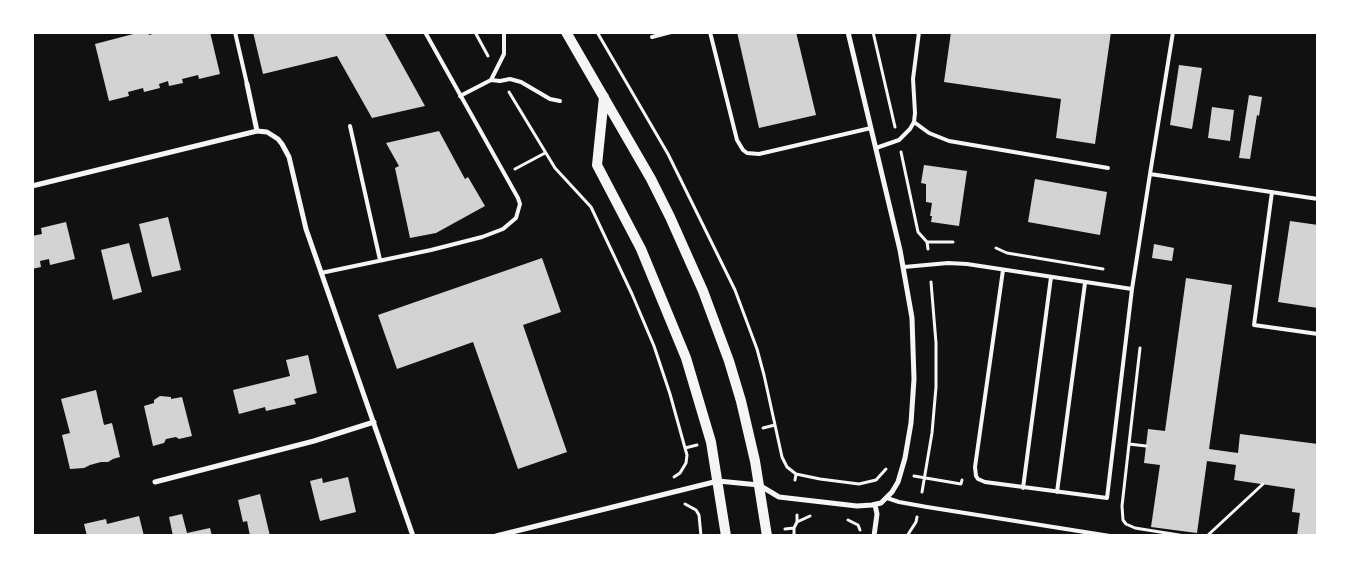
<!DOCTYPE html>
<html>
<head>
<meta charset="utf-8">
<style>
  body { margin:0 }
  #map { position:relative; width:1350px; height:568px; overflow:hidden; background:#111; font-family:Ubuntu,sans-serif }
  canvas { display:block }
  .frame { position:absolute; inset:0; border:34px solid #fff; pointer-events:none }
</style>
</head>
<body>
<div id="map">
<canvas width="1350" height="568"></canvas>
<div class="frame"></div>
</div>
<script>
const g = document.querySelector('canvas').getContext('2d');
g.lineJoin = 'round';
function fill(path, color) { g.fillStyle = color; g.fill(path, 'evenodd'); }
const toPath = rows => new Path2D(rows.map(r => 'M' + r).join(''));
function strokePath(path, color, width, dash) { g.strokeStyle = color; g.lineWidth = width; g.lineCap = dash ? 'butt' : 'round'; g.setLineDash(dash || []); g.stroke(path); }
fill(toPath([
  [141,32,148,32,149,35,161,32,210,32,220,74,199,79,198,75,182,79,183,83,169,86,168,81,159,84,160,88,144,92,143,88,128,92,129,96,109,101,95,44],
  [253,32,384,32,425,106,372,118,337,56,263,74],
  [737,32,796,32,816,115,759,128],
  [951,32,1111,32,1095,144,1056,138,1061,99,944,82],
  [1179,65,1202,68,1192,129,1170,125],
  [1249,95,1262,97,1259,116,1257,115,1250,159,1239,158],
  [1212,107,1234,110,1230,141,1208,138],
  [439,131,465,179,468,177,485,206,436,233,410,238,395,168,399,166,386,143],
  [924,165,967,171,959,226,931,222,932,216,930,216,932,203,926,202,926,184,921,183],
  [1035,179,1107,192,1100,235,1028,222],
  [168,217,181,270,152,277,139,224],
  [1290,221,1318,225,1318,308,1278,302],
  [66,222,75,259,50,265,49,259,40,261,41,267,32,269,32,236,42,234,41,228],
  [129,243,142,292,113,300,101,250],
  [1154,244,1174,248,1172,261,1152,258],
  [542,258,561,312,523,325,567,452,518,469,473,342,397,369,378,315],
  [1186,278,1232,285,1209,449,1238,453,1240,434,1318,444,1318,536,1297,536,1300,513,1292,512,1295,489,1234,480,1236,465,1207,461,1197,533,1151,527,1160,465,1144,463,1148,429,1165,431],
  [308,355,317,393,294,399,296,404,266,411,265,407,239,414,233,390,290,376,286,360],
  [96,390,104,425,112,423,120,457,113,459,108,462,101,462,90,465,84,468,70,469,62,435,70,433,61,399],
  [160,396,171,397,171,399,182,397,192,436,179,439,176,437,166,439,164,443,153,446,144,406,154,403,154,400],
  [348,477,356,512,320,521,310,481,322,478,323,483],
  [260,494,270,536,250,536,247,521,243,522,238,500],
  [182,514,187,533,210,528,212,536,173,536,169,517],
  [139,516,144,536,87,536,84,524,106,519,107,524]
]), '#d3d3d3');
strokePath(toPath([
  [475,32,488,56],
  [597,32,668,154,735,290,757,349,764,375,775,425],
  [873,32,895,127],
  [509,92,555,168,591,207,632,294,654,346,670,394,685,448],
  [901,152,918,232,927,242,928,249],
  [515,169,545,153],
  [927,242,953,242],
  [996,248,1007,253,1103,269],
  [1140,348,1129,444,1146,446],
  [763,428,775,425,782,457,787,467,796,474,795,480],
  [1129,444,1122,506,1123,520,1126,524,1135,528,1185,536],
  [796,474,820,479,859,484,876,480,886,469],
  [914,476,961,484,962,480],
  [674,477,680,473,686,463,687,455,685,448,697,445],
  [922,492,932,433,936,387,936,343,931,282],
  [685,504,696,510,699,515,701,536],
  [848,520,858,525,860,530],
  [797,522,810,516],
  [794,528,794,536],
  [785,529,794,528,797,522,797,515],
  [907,536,916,522,917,517],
  [1207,536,1263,484]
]), '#f5f5f5', 3);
strokePath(toPath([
  [235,32,247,84],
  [710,32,737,140,743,150,747,153,759,154,871,128],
  [652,37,671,32],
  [491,80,504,54,504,32],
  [460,96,491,80,500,81,510,79,521,82,550,99,560,101],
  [914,122,929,133,949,141,1108,168],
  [350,126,380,260],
  [876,148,899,140,910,129,914,122,915,113,913,79,919,32],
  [1150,174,1173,32],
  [1272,192,1254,325,1318,334],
  [904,267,948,263,967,264,1132,289],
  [1003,270,975,467,976,476,978,479,985,482,1107,498,1132,289,1150,174,1318,199],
  [321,273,431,250,482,237,503,229,516,218,520,204,518,198,425,32],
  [1023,488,1051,277],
  [1057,492,1085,283],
  [887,498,899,502,927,507,1110,536]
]), '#f5f5f5', 4);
strokePath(toPath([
  [247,84,257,131],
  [32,186,257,131,267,132,278,139,282,144,289,157,306,229,413,536],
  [155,482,314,441,374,422],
  [496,536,718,481,759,485,779,497,857,506,872,505,881,503,892,492,898,482,905,458,911,423,914,379,912,318,900,250,848,32],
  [874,536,877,514,875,505]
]), '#f5f5f5', 5);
strokePath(toPath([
  [566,32,651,179,670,217,703,291,729,361,741,401,755,461,767,536],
  [604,97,597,165,641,249,686,358,711,442,726,536]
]), '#f5f5f5', 10);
</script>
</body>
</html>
